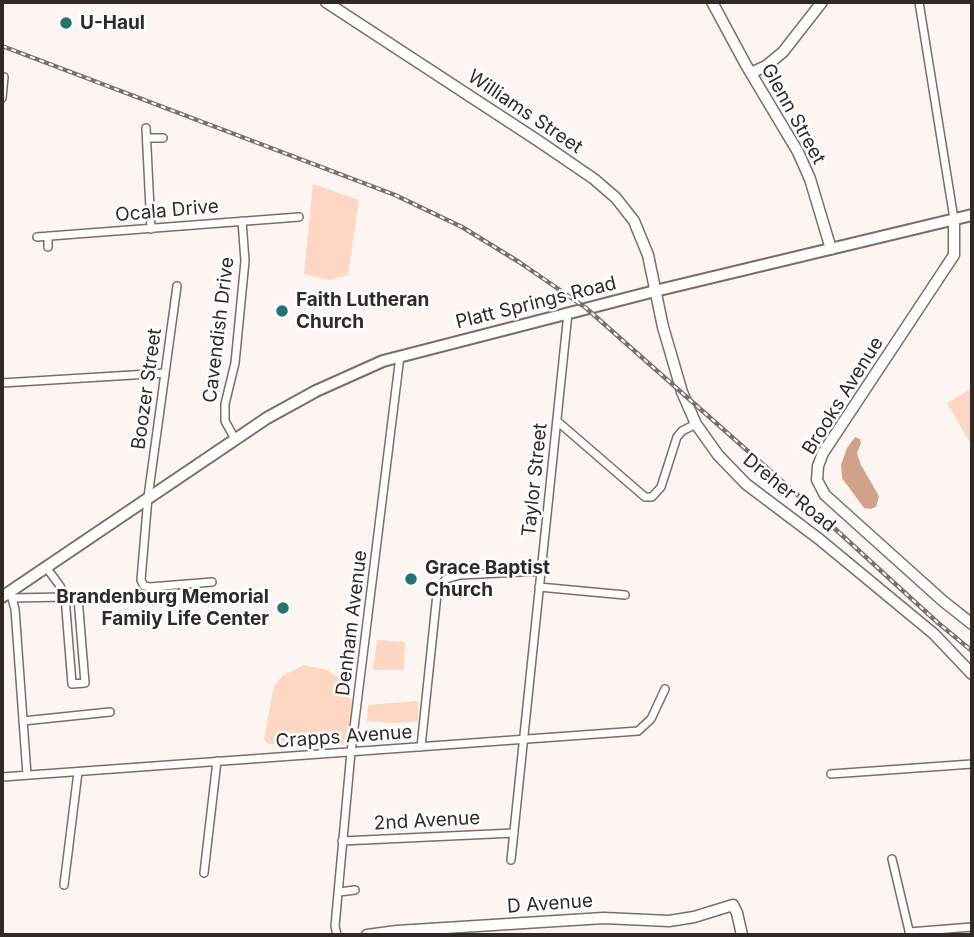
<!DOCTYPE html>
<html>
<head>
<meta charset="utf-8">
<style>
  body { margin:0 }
  #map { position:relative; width:974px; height:937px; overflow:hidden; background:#fcf5f2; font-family:Inter,sans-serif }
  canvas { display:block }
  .frame { position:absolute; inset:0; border:4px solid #302926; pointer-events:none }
</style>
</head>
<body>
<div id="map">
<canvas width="974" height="937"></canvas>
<div class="frame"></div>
</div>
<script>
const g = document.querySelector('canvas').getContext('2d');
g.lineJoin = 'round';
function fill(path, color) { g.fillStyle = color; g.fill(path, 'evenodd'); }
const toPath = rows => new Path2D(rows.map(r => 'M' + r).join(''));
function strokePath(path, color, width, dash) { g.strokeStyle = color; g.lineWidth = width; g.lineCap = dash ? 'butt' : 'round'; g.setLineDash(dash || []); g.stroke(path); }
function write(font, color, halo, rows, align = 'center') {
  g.font = font + ' Inter,sans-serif'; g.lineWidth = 5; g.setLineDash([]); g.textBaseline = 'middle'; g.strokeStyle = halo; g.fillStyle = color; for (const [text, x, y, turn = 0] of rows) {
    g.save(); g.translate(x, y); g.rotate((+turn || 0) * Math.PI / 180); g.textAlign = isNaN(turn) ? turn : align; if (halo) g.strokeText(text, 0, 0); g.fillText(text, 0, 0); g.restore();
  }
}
fill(toPath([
  [313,184,359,200,348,275,330,280,304,274],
  [972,388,972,446,947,403],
  [377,640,405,642,404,670,373,670],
  [304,665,327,670,342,680,352,703,347,744,333,746,268,744,264,739,274,686,282,676],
  [418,701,418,721,394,723,367,721,368,705]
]), '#fdd6c4');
fill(toPath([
  [855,437,860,439,861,443,857,453,861,465,879,496,876,507,870,509,864,508,842,478,841,465,847,448]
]), '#d2a189');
const minor = toPath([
  [919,2,954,219],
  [2,98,4,77],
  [146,128,151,229],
  [147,138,163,138],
  [48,236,48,247],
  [37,237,299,217],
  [177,286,148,497,141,580,144,586,150,587,212,582],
  [2,383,165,373],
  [557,421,645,497,652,497,661,487,677,437,682,431,696,424],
  [235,439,225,421,225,404,235,363,245,261,242,221],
  [539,587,625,595],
  [11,595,15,609,27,775],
  [12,598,65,597,78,598,85,683,72,684,65,597,60,586,46,567],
  [23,721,110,712],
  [421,747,437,594,442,584,446,579,460,575,541,571],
  [831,774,972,764],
  [2,777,638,731,651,719,665,689],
  [342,841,514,833],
  [892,859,910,935],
  [511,860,568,313],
  [204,873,217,761],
  [64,885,78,772],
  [339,892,355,890],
  [909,932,972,927],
  [337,935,335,926,351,752,400,356]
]);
const tertiary = toPath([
  [326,2,540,142,594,179,616,198,634,221,648,255,663,327,682,392,696,424,718,455,746,484,819,539,934,634,972,674],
  [712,2,746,65,798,152,810,179,831,249],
  [751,73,766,66,783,52,822,2],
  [954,219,954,255,823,453,818,466,817,480,825,495,943,601,972,624],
  [367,935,397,931,604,918,669,921,694,917,733,905,737,913,742,935]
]);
const secondary = toPath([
  [2,597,267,418,316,391,383,361,655,291,972,215]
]);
strokePath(minor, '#7c6d66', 10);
strokePath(tertiary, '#7c6d66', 13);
strokePath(secondary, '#7c6d66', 14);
strokePath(minor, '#fff', 7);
strokePath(tertiary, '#fff', 10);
strokePath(secondary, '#fff', 10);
const rail = toPath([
  [2,46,395,195,462,227,519,262,586,308,810,506,937,622,972,651]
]);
strokePath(rail, '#77706d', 4.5);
strokePath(rail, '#fff', 2, [5]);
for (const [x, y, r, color] of [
  [66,23,7,"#267172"],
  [282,311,7,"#267172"],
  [411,579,7,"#267172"],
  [283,608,7,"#267172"]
]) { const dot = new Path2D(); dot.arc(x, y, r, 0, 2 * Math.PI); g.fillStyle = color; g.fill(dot); strokePath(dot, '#fff', 2.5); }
write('bold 19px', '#302926', '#fff', [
  ["U-Haul",80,23],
  ["Faith Lutheran",296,300],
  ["Church",296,322],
  ["Grace Baptist",425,568],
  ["Church",425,590],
  ["Brandenburg Memorial",269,597,"right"],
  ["Family Life Center",269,619,"right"]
], 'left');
write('19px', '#302926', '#fff', [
  ["Williams Street",525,112,34],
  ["Glenn Street",793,114,61],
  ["Ocala Drive",167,211,-5],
  ["Platt Springs Road",536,303,-14],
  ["Cavendish Drive",219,330,-83],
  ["Boozer Street",147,389,-82],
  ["Brooks Avenue",843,396,-58],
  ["Taylor Street",535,480,-84],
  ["Dreher Road",789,493,39],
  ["Denham Avenue",352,623,-83],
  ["Crapps Avenue",344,737,-4],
  ["2nd Avenue",427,821,-3],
  ["D Avenue",550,904,-4]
]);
</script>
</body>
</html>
